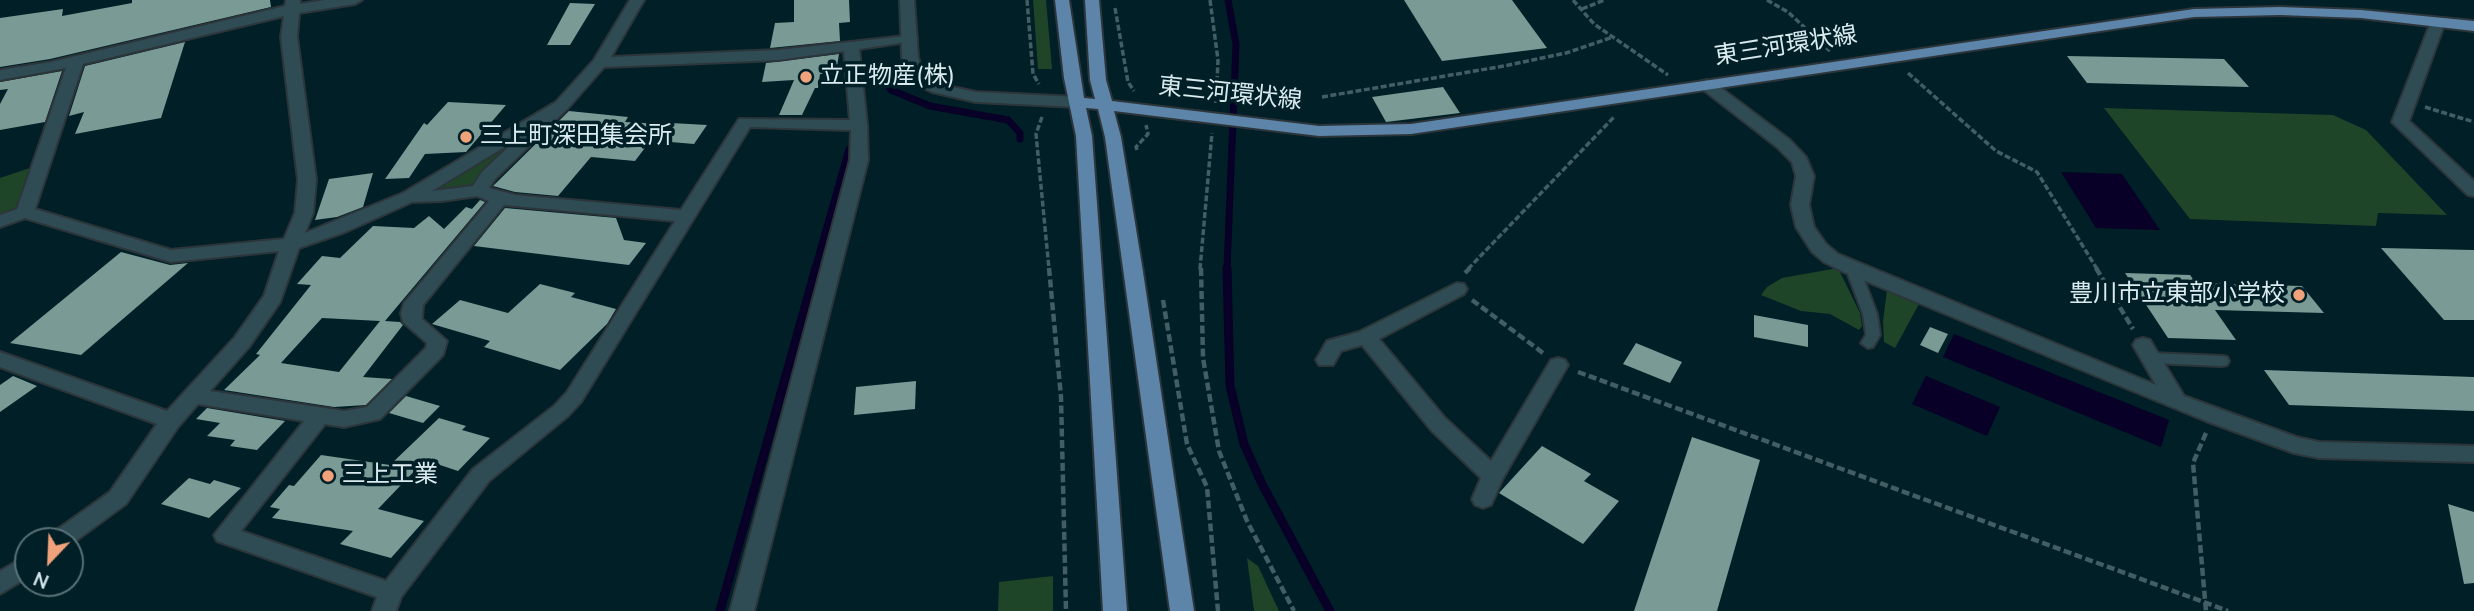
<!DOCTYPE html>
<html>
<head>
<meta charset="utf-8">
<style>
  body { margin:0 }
  #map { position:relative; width:2474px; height:611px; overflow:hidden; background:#011f27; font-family:"Nunito Sans",sans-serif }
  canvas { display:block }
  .north { position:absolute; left:14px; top:527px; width:70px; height:70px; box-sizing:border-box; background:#011f27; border:2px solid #587177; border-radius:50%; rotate:203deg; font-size:19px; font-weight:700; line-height:28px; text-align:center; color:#daebf0 }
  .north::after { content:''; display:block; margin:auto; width:24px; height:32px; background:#f0a27a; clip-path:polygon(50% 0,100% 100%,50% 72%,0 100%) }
</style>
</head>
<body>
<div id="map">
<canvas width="2474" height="611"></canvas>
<div class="north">N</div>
</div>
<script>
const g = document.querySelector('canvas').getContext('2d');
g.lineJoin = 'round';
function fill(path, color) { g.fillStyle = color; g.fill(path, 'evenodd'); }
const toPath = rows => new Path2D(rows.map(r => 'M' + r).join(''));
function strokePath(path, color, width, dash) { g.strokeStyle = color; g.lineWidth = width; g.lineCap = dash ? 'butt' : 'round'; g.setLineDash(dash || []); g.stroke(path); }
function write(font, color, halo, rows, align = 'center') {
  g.font = font + ' "Nunito Sans","Noto Sans JP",sans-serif'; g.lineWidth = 7; g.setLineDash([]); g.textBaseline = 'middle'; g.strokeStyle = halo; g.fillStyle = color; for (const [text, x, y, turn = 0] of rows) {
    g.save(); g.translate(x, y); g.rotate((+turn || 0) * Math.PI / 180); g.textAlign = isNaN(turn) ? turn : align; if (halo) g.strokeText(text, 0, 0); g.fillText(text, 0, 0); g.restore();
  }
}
fill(toPath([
  [1033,0,1046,0,1052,69,1038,69],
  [2104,108,2333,115,2366,130,2447,215,2378,213,2376,226,2190,219],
  [532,129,479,176,472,186,437,192,426,191],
  [33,167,18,207,0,216,0,178],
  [1838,268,1860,313,1862,326,1859,330,1830,314,1801,311,1761,295,1767,287,1782,278],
  [1887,290,1919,304,1895,348,1884,342,1883,321],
  [1247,558,1258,566,1279,611,1254,611],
  [1053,576,1053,611,998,611,999,582]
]), '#1e4528');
fill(toPath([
  [2061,172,2122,174,2160,230,2096,228],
  [1954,334,2169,420,2161,447,1943,357],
  [1926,376,2000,407,1987,436,1912,404]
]), '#080026');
strokePath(toPath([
  [873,77,882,78,891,90,930,106,1008,120,1020,133,1020,139],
  [815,269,849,149],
  [1227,269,1236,44,1228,0]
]), '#080026', 7);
strokePath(toPath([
  [1227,268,1230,386,1244,444,1262,484,1330,611],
  [720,611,816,268]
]), '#080026', 9);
fill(toPath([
  [132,0,270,0,271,7,50,59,0,67,0,18,63,9,62,16,132,3],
  [794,0,849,0,850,22,839,23,840,41,770,48,775,23,794,22],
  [1404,0,1512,0,1547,48,1442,61],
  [570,3,595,4,570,45,547,45],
  [185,42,161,118,75,134,84,112,69,116,85,66],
  [839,54,836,73,820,74,818,88,815,88,802,115,779,115,794,80,762,82,766,63],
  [2067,56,2224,59,2249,87,2087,83],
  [62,71,45,122,0,130,0,104,8,89,0,90,0,82],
  [1443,87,1460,113,1386,122,1372,97],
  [448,102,506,105,466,152,425,154,409,178,385,179,424,123,427,125],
  [569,111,628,117,625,122,663,124,635,161,591,157,558,196,515,192,493,186],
  [671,123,707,125,694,144,659,141],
  [373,173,363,207,337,217,315,220,329,179],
  [480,200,485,202,385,321,400,322,403,325,363,377,392,379,366,405,334,407,224,390,260,355,256,354,311,285,297,284,322,256,340,258,373,226,414,228,429,216,444,229,466,207,472,209],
  [322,318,380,321,339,372,281,363],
  [505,208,616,218,624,240,646,243,629,265,474,246],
  [2381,248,2474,250,2474,320,2444,320],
  [121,252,170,265,188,263,81,355,10,343],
  [2125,273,2190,275,2196,283,2302,286,2324,313,2215,310,2236,340,2168,338],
  [540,284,575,293,571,297,616,309,607,324,560,370,484,347,490,341,432,324,460,300,508,313],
  [1754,315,1808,325,1808,347,1754,337],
  [1930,327,1948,334,1938,353,1920,345],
  [1636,343,1682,362,1670,383,1623,364],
  [2264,370,2474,377,2474,411,2289,405],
  [13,376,37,386,0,412,0,385],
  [916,381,915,409,854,415,856,387],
  [406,396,440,406,423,423,389,413],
  [207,408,285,421,257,450,230,446,235,440,207,436,220,423,196,419],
  [439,418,466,426,462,430,490,438,458,471,425,460,378,509,424,521,391,558,340,544,353,531,272,518,280,509,270,507,289,485,294,486,321,455,390,465],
  [1692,437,1760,460,1717,611,1634,611],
  [1542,446,1591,474,1584,481,1619,501,1583,544,1499,493],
  [189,478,210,484,214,480,241,488,209,518,161,504],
  [2448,504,2474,512,2474,583,2464,584]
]), '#799a95');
const service = toPath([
  [1853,264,1860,269,1877,314,1880,335,1873,347,1868,348,1861,343,1866,335,1863,314,1846,269,1853,264],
  [2151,353,2222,356,2227,357,2229,361,2227,365,2222,366,2151,363,2144,358,2151,353]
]);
const minor = toPath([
  [286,0,300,0,300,4,325,0,362,0,355,4,299,13,297,37,316,180,313,213,305,233,403,193,556,102,594,60,630,0,644,0,611,57,778,50,914,35,917,38,914,41,859,49,867,125,868,160,754,611,730,611,850,160,851,130,750,127,581,402,568,416,489,481,401,597,396,611,372,611,377,597,217,541,214,535,304,421,198,404,178,427,126,504,70,545,70,541,48,541,51,534,110,492,157,424,0,367,0,352,167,411,235,337,264,296,279,251,171,262,25,218,0,227,0,215,17,209,66,68,0,80,0,70,51,62,285,6,286,0],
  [284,16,281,37,298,180,295,213,284,239,171,250,35,209,83,64,284,16],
  [844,51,850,120,739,119,681,210,515,195,489,188,495,179,568,108,604,67,778,60,844,51],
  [516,140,482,172,473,186,432,191,516,140],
  [477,196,489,201,404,303,401,313,403,322,427,343,426,348,367,407,344,411,210,391,249,347,280,302,299,248,345,232,412,202,442,201,477,196],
  [504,205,675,221,567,392,554,406,473,469,386,581,241,531,325,424,344,427,380,419,443,355,447,341,422,319,423,305,504,205],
  [2438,18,2445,22,2409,121,2474,181,2474,196,2468,195,2392,122,2431,22,2438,18],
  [1707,80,1713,82,1790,140,1806,157,1814,176,1809,205,1814,227,1826,244,1838,254,2156,385,2133,345,2136,340,2143,338,2150,340,2184,396,2296,437,2319,442,2474,446,2474,462,2319,458,2294,453,2206,421,1846,273,1824,262,1812,252,1796,227,1791,205,1796,176,1792,162,1778,148,1701,88,1699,85,1701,82,1707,80],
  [1457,283,1464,284,1467,289,1464,294,1379,339,1445,418,1491,461,1551,360,1558,358,1565,360,1568,365,1503,478,1491,505,1483,508,1475,505,1472,499,1481,478,1431,430,1362,345,1341,351,1333,365,1319,365,1316,360,1327,341,1359,332,1457,283],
  [28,555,28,577,0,594,0,571,28,555]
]);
const tertiary = toPath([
  [900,0,914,0,918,57,923,74,928,78,943,85,976,92,1077,97,1085,102,1077,107,976,102,932,92,916,84,908,76,902,57,900,0]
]);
const primary = toPath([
  [1055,0,1069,0,1084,98,1095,99,1090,80,1085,0,1099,0,1106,80,1112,101,1319,126,1411,124,2194,9,2280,7,2361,10,2474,21,2474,31,2361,18,2280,15,2194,17,1411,134,1319,136,1114,111,1121,137,1143,272,1194,611,1170,611,1105,137,1098,109,1086,108,1092,136,1127,611,1103,611,1076,136,1064,78,1055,0]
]);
strokePath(service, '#2c353a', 4);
strokePath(minor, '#2c353a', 4);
strokePath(tertiary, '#2c353a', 4);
strokePath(primary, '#2c353a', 4);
strokePath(toPath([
  [1027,0,1033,74,1039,84],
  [1210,0,1218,60,1216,103],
  [1573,0,1594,24,1668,75],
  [1767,0,1788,12,1830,51],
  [1115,8,1128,82,1134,91],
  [1582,9,1604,0],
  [1908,73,1996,151,2037,172,2097,269],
  [1322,97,1504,66,1566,53,1613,37],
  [2425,107,2474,122],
  [1042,117,1036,134,1049,269],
  [1137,150,1136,147,1148,134,1146,125],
  [1200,269,1212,133],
  [1468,269,1614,117]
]), '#435d64', 3.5, [6, 2.5]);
strokePath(toPath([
  [1049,268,1061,397,1066,611],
  [1201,268,1203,358,1219,451,1247,521,1294,611],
  [2096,268,2133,329],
  [1465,273,1470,268],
  [1163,300,1187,444,1207,487,1218,611],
  [1472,300,1543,353],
  [1578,372,2228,611],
  [2206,433,2193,463,2206,611]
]), '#435d64', 4.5, [8, 3.5]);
fill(service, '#2f4c55');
fill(minor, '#2f4c55');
fill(tertiary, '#2f4c55');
fill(primary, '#5d85a9');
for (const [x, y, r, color] of [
  [806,77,7,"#f0a27a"],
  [466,137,7,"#f0a27a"],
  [2299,295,7,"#f0a27a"],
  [328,476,7,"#f0a27a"]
]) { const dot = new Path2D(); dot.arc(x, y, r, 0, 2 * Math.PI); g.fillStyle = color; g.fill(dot); strokePath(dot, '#011f27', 2.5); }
write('24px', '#daebf0', '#011f27', [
  ["東三河環状線",1786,47,-9],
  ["東三河環状線",1230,95,6]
]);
write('24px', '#daebf0', '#011f27', [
  ["立正物産(株)",820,77],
  ["三上町深田集会所",480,137],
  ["豊川市立東部小学校",2285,295,"right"],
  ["三上工業",342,476]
], 'left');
</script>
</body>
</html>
